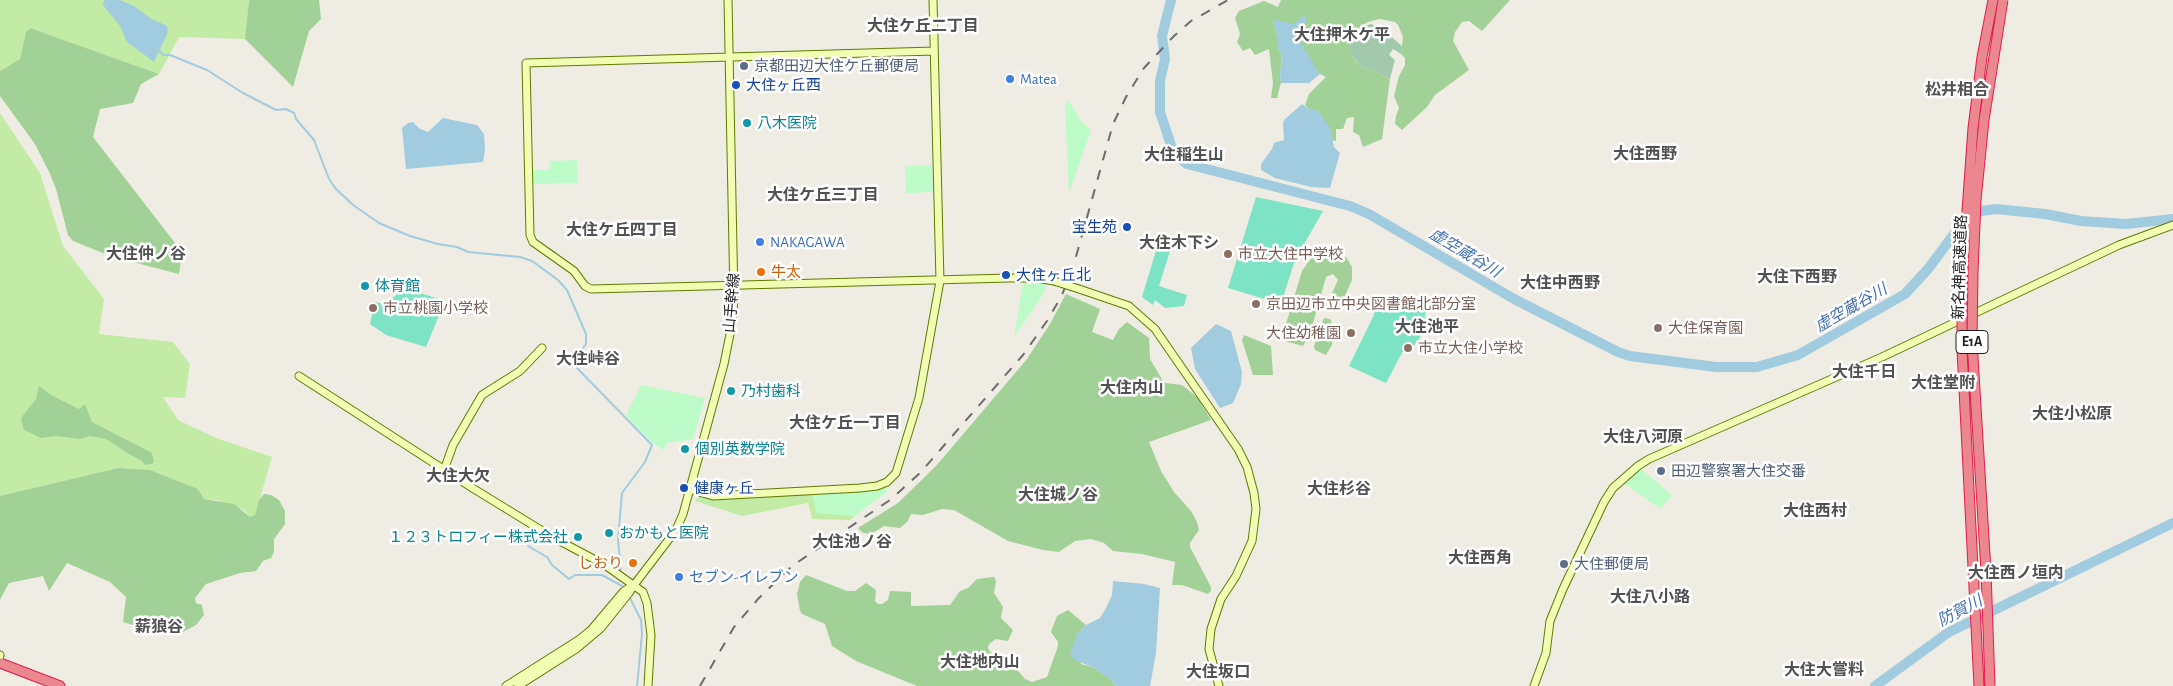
<!DOCTYPE html>
<html>
<head>
<meta charset="utf-8">
<style>
  body { margin:0 }
  canvas { display:block; background:#efece3 }
</style>
</head>
<body>
<canvas width="2173" height="686"></canvas>
<script>
const g = document.querySelector('canvas').getContext('2d');
g.lineJoin = 'round';
function fill(path, color) { g.fillStyle = color; g.fill(path, 'evenodd'); }
const toPath = rows => new Path2D(rows.map(r => 'M' + r).join(''));
function strokePath(path, color, width, dash) { g.strokeStyle = color; g.lineWidth = width; g.lineCap = dash ? 'butt' : 'round'; g.setLineDash(dash || []); g.stroke(path); }
function write(font, color, halo, rows, align = 'center') {
  g.font = font + ' "Alegreya Sans","Noto Sans JP",sans-serif'; g.lineWidth = 5; g.setLineDash([]); g.textBaseline = 'middle'; g.strokeStyle = halo; g.fillStyle = color; for (const [text, x, y, turn = 0] of rows) {
    g.save(); g.translate(x, y); g.rotate((+turn || 0) * Math.PI / 180); g.textAlign = isNaN(turn) ? turn : align; if (halo) g.strokeText(text, 0, 0); g.fillText(text, 0, 0); g.restore();
  }
}
fill(toPath([
  [0,0,249,0,245,39,179,37,159,74,30,28,26,32,20,59,0,71],
  [0,113,40,173,63,246,104,299,99,334,173,342,190,364,185,398,163,397,178,420,216,438,272,457,255,515,250,517,244,510,217,500,204,499,198,489,150,470,118,468,0,496],
  [812,494,817,512,855,516,850,520,812,519,808,503,742,516,695,501,699,496,711,500]
]), '#c2eca6');
fill(toPath([
  [249,0,319,0,321,19,309,31,293,87,245,39],
  [1281,0,1510,0,1482,31,1469,21,1462,22,1455,32,1453,41,1469,70,1435,95,1427,107,1402,130,1395,124,1396,116,1399,108,1394,96,1399,76,1405,65,1405,58,1401,54,1403,37,1398,25,1395,22,1380,19,1368,22,1357,29,1352,56,1356,61,1360,65,1390,79,1382,139,1363,147,1359,135,1353,132,1354,117,1347,118,1343,129,1336,129,1336,141,1332,140,1331,132,1318,111,1309,109,1305,105,1309,94,1326,77,1320,74,1314,67,1299,40,1299,32,1305,23,1305,15,1293,25,1273,21,1278,37,1278,48,1282,55,1280,75,1281,83,1277,98,1271,98,1273,83,1269,49,1255,55,1250,48,1243,51,1237,42,1240,34,1235,18,1239,11,1264,1,1278,7],
  [30,28,159,74,141,84,133,103,100,109,93,137,182,252,179,274,113,257,73,241,68,235,56,189,50,174,35,144,0,96,0,71,20,59,26,32],
  [1312,257,1346,257,1352,267,1352,280,1340,307,1327,304,1338,280,1333,274,1326,277,1312,327,1303,346,1281,340,1302,271],
  [1066,294,1100,309,1092,332,1113,340,1119,329,1127,322,1149,338,1150,359,1163,381,1166,383,1182,385,1198,398,1211,420,1149,442,1161,471,1174,492,1191,511,1197,522,1199,530,1190,543,1190,547,1211,587,1211,591,1208,594,1182,585,1172,585,1175,562,1142,554,1113,551,1104,543,1091,539,1075,541,1059,552,1043,550,1008,541,954,510,942,509,923,515,911,514,907,522,900,528,884,526,871,534,863,533,858,528,898,503,936,466,1027,359,1050,324],
  [1324,318,1330,319,1334,328,1332,345,1326,355,1315,350,1314,346],
  [1244,335,1271,346,1273,375,1253,375,1242,340],
  [39,386,51,395,79,409,85,404,92,422,152,453,154,463,145,465,142,461,129,454,106,439,90,436,80,439,56,436,41,438,24,430,21,418,36,399],
  [118,468,150,470,198,489,204,499,234,504,250,517,255,515,259,500,264,494,271,495,279,500,285,511,285,524,274,539,274,552,271,558,263,561,256,571,240,573,206,584,195,598,196,603,202,605,204,615,196,625,181,633,166,634,123,622,126,597,110,582,67,563,49,591,43,576,9,583,0,600,0,496],
  [806,575,847,591,855,591,866,583,876,590,875,601,878,604,882,604,888,600,890,591,911,592,911,606,950,605,960,591,968,588,977,579,994,577,996,581,994,593,1003,607,1001,618,1013,630,1008,641,996,639,989,644,988,648,990,652,1009,660,1025,679,1032,682,1047,677,1058,646,1058,642,1051,632,1057,616,1068,610,1086,625,1077,634,1081,664,1093,667,1109,678,1116,686,917,686,856,661,832,646,825,624,802,614,800,611,797,594,800,582]
]), '#a1d196');
fill(toPath([
  [1371,24,1380,27,1402,46,1401,54,1393,49,1389,55,1395,60,1390,79,1360,65,1352,56,1350,45,1357,29]
]), '#a3c9ad');
fill(toPath([
  [1069,101,1080,120,1091,130,1069,194,1065,105],
  [577,160,578,183,533,184,533,172,535,170,550,170,550,161],
  [932,165,933,192,906,193,905,166],
  [1023,283,1041,283,1045,284,1046,287,1042,296,1014,337],
  [641,385,705,398,693,439,667,443,664,450,654,444,626,416],
  [1641,469,1672,495,1660,509,1624,483],
  [886,487,888,491,855,516,817,513,812,494,876,490]
]), '#bdfcc8');
fill(toPath([
  [1256,197,1323,211,1295,260,1281,304,1228,288],
  [1158,244,1171,248,1159,286,1187,295,1184,306,1165,308,1155,300,1153,305,1142,297],
  [405,288,445,301,426,347,386,335,370,324,375,302,385,304],
  [1380,298,1417,300,1427,302,1423,333,1410,351,1404,349,1386,383,1349,366,1374,315,1375,303]
]), '#7de3c5');
fill(toPath([
  [104,0,120,0,134,6,150,18,167,26,168,32,154,62,127,42,120,26,103,5],
  [1306,14,1305,23,1299,32,1299,40,1320,74,1309,83,1281,83,1280,75,1282,55,1278,48,1278,37,1273,21,1276,20,1293,24],
  [1302,104,1309,109,1318,111,1330,128,1334,147,1340,153,1330,188,1311,187,1275,178,1261,170,1261,164,1272,149,1274,143,1284,140,1283,124,1284,120],
  [443,118,477,125,484,134,485,150,483,162,406,169,402,128,408,123,413,122,420,129,428,132],
  [1216,324,1231,331,1242,372,1241,384,1233,403,1220,408,1195,369,1191,348],
  [1113,581,1144,584,1160,588,1156,653,1150,686,1116,686,1109,678,1093,667,1074,660,1070,654,1077,634,1086,625,1100,618,1107,606,1112,595]
]), '#a1cbdf');
strokePath(toPath([
  [158,49,163,55,170,55,207,70,243,93,276,110,286,109,294,113,296,119,314,140,329,179,336,189,353,205,379,223,410,236,438,244,457,247,468,252,520,257,532,261,558,280,567,290,586,334,586,344,576,357,577,368,652,445,645,462,622,493,618,539,621,573],
  [528,546,547,557,552,565,569,579,575,575,602,575,622,586],
  [629,596,641,620,642,634,637,686]
]), '#a1cbdf', 2);
strokePath(toPath([
  [1171,0,1162,36,1165,59,1160,81,1160,112,1174,154,1187,164,1350,206,1369,214,1514,299,1618,352,1630,356,1716,367,1757,367,1798,355,1905,294,1928,269,1960,226,1972,214,1981,211,1996,209,2045,214,2081,221,2126,224,2173,219],
  [1875,686,1949,632,2173,523]
]), '#a1cbdf', 10);
const secondary = toPath([
  [934,51,526,63,530,235,533,242,574,271,585,286,591,289,1009,278,1037,278,1054,281],
  [1079,289,1129,306,1155,329,1238,449,1247,467,1254,493,1256,509,1252,541,1236,576,1221,599,1211,629,1209,649,1219,686],
  [299,376,474,489,554,538,605,565,643,592,647,603,651,635,648,686],
  [444,470,453,445,482,395,520,371,542,348],
  [689,489,713,496,860,488,877,486,887,482,896,473,919,398,940,281,933,0],
  [0,656,0,655],
  [506,686,580,639,591,630,624,591,634,585],
  [518,686,576,649,601,628,629,593,634,585,676,530,683,514,724,364,732,324,734,299,728,0],
  [1534,686,1546,653,1550,621,1563,589,1604,502,1613,488,1638,466,1649,459,1882,357,2119,245,2173,225]
]);
const highway = toPath([
  [0,663,60,686]
]);
strokePath(secondary, '#607900', 9);
strokePath(highway, '#e21b4c', 11);
strokePath(secondary, '#f2fdb4', 7);
strokePath(highway, '#eb878f', 9);
strokePath(toPath([
  [700,686,734,627,758,599,792,566,890,500,920,473,1023,355,1047,321,1061,297,1072,271,1113,124,1126,97,1144,68,1174,36,1191,21,1228,0]
]), '#6c6c6c', 2, [10, 10]);
const secondaryBridge = toPath([
  [1054,281,1079,289]
]);
const highwayBridge = toPath([
  [1979,686,1962,350,1962,280,1973,128,1982,57,1993,0],
  [1990,686,1986,571,1972,341,1973,272,1976,200,1984,120,2003,0]
]);
strokePath(secondaryBridge, '#607900', 9, []);
strokePath(highwayBridge, '#e21b4c', 11, []);
strokePath(secondaryBridge, '#f2fdb4', 7);
strokePath(highwayBridge, '#eb878f', 9);
for (const [x, y, r, color] of [
  [744,66,5,"#5c6f8a"],
  [1010,79,5,"#3f7fe0"],
  [736,85,5,"#1a4fb4"],
  [747,123,5,"#0f9aa8"],
  [1127,227,5,"#1a4fb4"],
  [760,242,5,"#3f7fe0"],
  [1228,254,5,"#8d6e63"],
  [761,272,5,"#e8710a"],
  [1006,275,5,"#1a4fb4"],
  [365,286,5,"#0f9aa8"],
  [1256,304,5,"#8d6e63"],
  [373,308,5,"#8d6e63"],
  [1658,328,5,"#8d6e63"],
  [1351,333,5,"#8d6e63"],
  [1408,348,5,"#8d6e63"],
  [731,391,5,"#0f9aa8"],
  [685,449,5,"#0f9aa8"],
  [1661,471,5,"#5c6f8a"],
  [684,488,5,"#1a4fb4"],
  [609,533,5,"#0f9aa8"],
  [578,537,5,"#0f9aa8"],
  [633,563,5,"#e8710a"],
  [1564,564,5,"#5c6f8a"],
  [679,577,5,"#3f7fe0"]
]) { const dot = new Path2D(); dot.arc(x, y, r, 0, 2 * Math.PI); g.fillStyle = color; g.fill(dot); strokePath(dot, '#fff', 2); }
for (const [x, y, w] of [
  [1972,342,32]
]) { const box = new Path2D(); box.roundRect(x - w / 2, y - 11.5, w, 23, 4); g.fillStyle = '#fff'; g.fill(box); strokePath(box, '#1e1e1e', 1); }
write('bold 14px', '#1e1e1e', null, [
  ["E1A",1972,342]
]);
write('15px', '#4e5e75', '#fff', [
  ["京都田辺大住ケ丘郵便局",754,66],
  ["田辺警察署大住交番",1671,471],
  ["大住郵便局",1574,564]
], 'left');
write('15px', '#366cbe', '#fff', [
  ["Matea",1020,79],
  ["NAKAGAWA",770,242],
  ["セブン-イレブン",689,577]
], 'left');
write('15px', '#164399', '#fff', [
  ["大住ヶ丘西",746,85],
  ["宝生苑",1117,227,"right"],
  ["大住ヶ丘北",1016,275],
  ["健康ヶ丘",694,488]
], 'left');
write('15px', '#0d838f', '#fff', [
  ["八木医院",757,123],
  ["体育館",375,286],
  ["乃村歯科",741,391],
  ["個別英数学院",695,449],
  ["おかもと医院",619,533],
  ["１２３トロフィー株式会社",568,537,"right"]
], 'left');
write('15px', '#785e54', '#fff', [
  ["市立大住中学校",1238,254],
  ["京田辺市立中央図書館北部分室",1266,304],
  ["市立桃園小学校",383,308],
  ["大住保育園",1668,328],
  ["大住幼稚園",1341,333,"right"],
  ["市立大住小学校",1418,348]
], 'left');
write('15px', '#1e1e1e', '#fff', [
  ["新名神高速道路",1960,267,-88],
  ["山手幹線",732,303,-85]
]);
write('15px', '#c56008', '#fff', [
  ["牛太",771,272],
  ["しおり",623,563,"right"]
], 'left');
write('bold 16px', '#515151', '#fff', [
  ["大住ケ丘二丁目",923,26],
  ["大住押木ケ平",1342,35],
  ["松井相合",1957,90],
  ["大住西野",1645,154],
  ["大住稲生山",1184,155],
  ["大住ケ丘三丁目",823,195],
  ["大住ケ丘四丁目",622,230],
  ["大住木下シ",1179,243],
  ["大住仲ノ谷",146,254],
  ["大住下西野",1797,277],
  ["大住中西野",1560,283],
  ["大住池平",1427,327],
  ["大住峠谷",588,359],
  ["大住千日",1864,372],
  ["大住堂附",1943,383],
  ["大住内山",1132,388],
  ["大住小松原",2072,414],
  ["大住ケ丘一丁目",845,423],
  ["大住八河原",1643,437],
  ["大住大欠",458,476],
  ["大住杉谷",1339,489],
  ["大住城ノ谷",1058,495],
  ["大住西村",1815,511],
  ["大住池ノ谷",852,542],
  ["大住西角",1480,558],
  ["大住西ノ垣内",2016,573],
  ["大住八小路",1650,597],
  ["薪狼谷",159,627],
  ["大住地内山",980,662],
  ["大住大嘗料",1824,670],
  ["大住坂口",1218,672]
]);
write('italic 16px', '#4571b2', '#fff', [
  ["虚空蔵谷川",1465,253,31],
  ["虚空蔵谷川",1851,308,-30],
  ["防賀川",1960,611,-28]
]);
</script>
</body>
</html>
